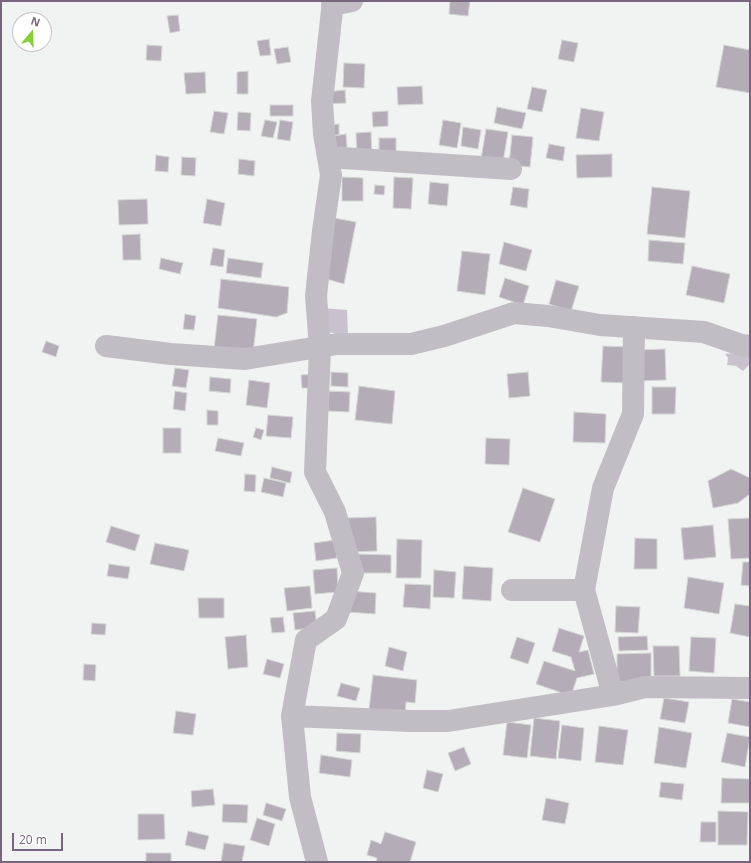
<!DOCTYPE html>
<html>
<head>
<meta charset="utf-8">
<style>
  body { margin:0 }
  #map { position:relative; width:751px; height:863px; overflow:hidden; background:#f0f3f1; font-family:"Open Sans",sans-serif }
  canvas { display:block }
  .frame { position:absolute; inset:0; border:2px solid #77667e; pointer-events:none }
  .north { position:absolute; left:12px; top:12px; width:40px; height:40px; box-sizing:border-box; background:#fff; border:1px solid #c9c2cb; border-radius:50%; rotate:19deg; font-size:11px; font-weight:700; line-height:16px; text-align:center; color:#77667e }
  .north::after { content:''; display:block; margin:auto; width:14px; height:18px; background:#83d033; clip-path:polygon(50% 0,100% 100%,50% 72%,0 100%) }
  .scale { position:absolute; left:12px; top:833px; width:51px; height:18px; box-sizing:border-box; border:2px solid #77667e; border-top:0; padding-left:5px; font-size:12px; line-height:14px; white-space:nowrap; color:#77667e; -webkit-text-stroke:3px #fff; paint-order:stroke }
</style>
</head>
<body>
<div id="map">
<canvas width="751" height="863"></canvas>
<div class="frame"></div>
<div class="north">N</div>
<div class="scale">20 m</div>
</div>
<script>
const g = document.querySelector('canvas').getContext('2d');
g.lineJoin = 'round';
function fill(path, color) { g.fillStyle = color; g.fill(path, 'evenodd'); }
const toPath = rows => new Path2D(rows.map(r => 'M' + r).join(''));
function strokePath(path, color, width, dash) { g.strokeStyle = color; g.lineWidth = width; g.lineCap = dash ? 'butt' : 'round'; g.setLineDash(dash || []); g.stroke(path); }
fill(toPath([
  [322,308,347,310,348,335,326,332],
  [750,351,750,364,743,371,736,366,727,365,728,358,725,354]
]), '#c9c2ce');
const building = toPath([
  [450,1,470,1,468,16,449,14,450,1],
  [178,15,180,31,170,33,167,16,178,15],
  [269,39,271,55,260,56,257,41,269,39],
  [562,40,578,43,574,62,558,59,562,40],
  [147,45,162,46,161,61,146,60,147,45],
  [724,45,750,50,750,93,716,87,724,45],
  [288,47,291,62,277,64,274,49,288,47],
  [344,63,365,64,364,88,343,87,344,63],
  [248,71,248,94,237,94,237,72,248,71],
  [205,72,206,93,186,94,184,73,205,72],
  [422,86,423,104,398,105,397,87,422,86],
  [532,87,547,90,542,112,527,109,532,87],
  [345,90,346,103,327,104,326,92,345,90],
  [270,105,293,105,293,116,270,116,270,105],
  [497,107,526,113,522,129,494,123,497,107],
  [581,108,604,112,599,141,576,138,581,108],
  [214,111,228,113,224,134,210,132,214,111],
  [388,111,388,126,373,127,372,112,388,111],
  [238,112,251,113,250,131,237,130,238,112],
  [265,120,277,122,273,138,261,136,265,120],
  [280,120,293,122,290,141,277,139,280,120],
  [443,120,461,123,457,148,439,145,443,120],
  [339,124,339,135,329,135,328,125,339,124],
  [463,127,481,130,478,149,461,146,463,127],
  [486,129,508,132,503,162,481,159,486,129],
  [371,132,372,158,357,159,356,133,371,132],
  [346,134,347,147,337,149,334,136,346,134],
  [512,135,533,137,530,167,509,165,512,135],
  [379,138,396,138,396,156,379,156,379,138],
  [549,144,565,147,563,161,546,158,549,144],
  [612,154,612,177,577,178,576,155,612,154],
  [156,155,169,157,168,172,155,171,156,155],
  [182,157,196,158,195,176,181,175,182,157],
  [239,159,255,161,254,176,238,174,239,159],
  [342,177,363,178,363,201,342,201,342,177],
  [394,177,413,178,411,209,393,208,394,177],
  [430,182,449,184,447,206,428,204,430,182],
  [375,185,385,186,384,195,374,194,375,185],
  [513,187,529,189,527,208,510,205,513,187],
  [652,187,690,191,685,238,647,234,652,187],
  [147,199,148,224,119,225,118,200,147,199],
  [207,199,225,203,221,226,203,223,207,199],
  [334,218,356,222,344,284,323,278,334,218],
  [140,234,141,260,123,260,122,235,140,234],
  [649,240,685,243,683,264,648,261,649,240],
  [504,242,532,250,526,271,499,264,504,242],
  [213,248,225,250,223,267,210,265,213,248],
  [462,251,490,254,485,295,457,291,462,251],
  [161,258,183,263,180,274,159,269,161,258],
  [228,258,263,263,261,278,226,273,228,258],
  [692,266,730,274,724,303,686,295,692,266],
  [505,278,529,286,523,305,499,297,505,278],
  [221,279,289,287,287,313,276,317,218,308,221,279],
  [556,280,579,286,571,311,549,304,556,280],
  [185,314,196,316,194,330,183,329,185,314],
  [218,315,257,319,253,353,214,349,218,315],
  [46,341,59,346,56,357,42,352,46,341],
  [603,346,629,347,627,383,601,382,603,346],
  [665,349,666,380,638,381,637,350,665,349],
  [175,368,189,370,186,388,172,386,175,368],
  [331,372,348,373,348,387,331,386,331,372],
  [528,372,530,396,509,398,507,374,528,372],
  [315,374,315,388,302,388,301,375,315,374],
  [210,377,231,379,230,393,209,391,210,377],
  [249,380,270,383,267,408,246,405,249,380],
  [359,386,395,391,392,424,355,420,359,386],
  [652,387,676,387,675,414,652,414,652,387],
  [175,391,187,393,185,411,173,409,175,391],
  [329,391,350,392,349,412,328,411,329,391],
  [207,410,218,411,218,425,207,425,207,410],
  [574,412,606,414,605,443,573,442,574,412],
  [268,415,293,417,291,438,266,436,268,415],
  [163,428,181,428,181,453,163,453,163,428],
  [256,428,264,430,261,440,253,437,256,428],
  [218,438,244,443,241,456,215,451,218,438],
  [486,438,510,439,509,465,485,464,486,438],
  [272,467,292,472,290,483,270,478,272,467],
  [731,469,750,478,750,494,738,503,713,508,708,481,731,469],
  [245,474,256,475,255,492,244,491,245,474],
  [264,478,286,483,283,497,261,492,264,478],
  [523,488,555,499,540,542,508,532,523,488],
  [376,517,377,551,349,552,347,518,376,517],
  [750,518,750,558,731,559,728,519,750,518],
  [713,525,716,557,684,560,681,528,713,525],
  [111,526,140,535,135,551,106,542,111,526],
  [635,538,657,539,657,569,634,569,635,538],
  [397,539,422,540,421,578,396,578,397,539],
  [335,540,337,558,316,561,314,543,335,540],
  [155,543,189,550,184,571,150,564,155,543],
  [354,554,391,555,391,573,353,573,354,554],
  [743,562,750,562,750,586,741,585,743,562],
  [109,564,130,567,128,579,107,576,109,564],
  [464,566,493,568,491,601,462,599,464,566],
  [337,568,338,592,315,594,313,570,337,568],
  [434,570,456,572,454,598,433,597,434,570],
  [688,577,724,583,719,614,684,608,688,577],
  [405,584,431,585,430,609,403,607,405,584],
  [310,586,312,608,287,611,284,588,310,586],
  [348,591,376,593,375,614,347,612,348,591],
  [198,598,224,598,224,618,199,618,198,598],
  [735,604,750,606,750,637,730,633,735,604],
  [616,606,640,607,638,633,615,632,616,606],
  [315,611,317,627,295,630,293,613,315,611],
  [283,617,285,632,272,633,270,618,283,617],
  [92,623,106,624,105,635,91,634,92,623],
  [559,628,584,636,579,652,588,650,594,674,577,678,571,696,536,684,544,661,575,671,571,657,552,651,559,628],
  [246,635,248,667,228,669,225,637,246,635],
  [647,636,648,650,619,651,618,637,647,636],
  [517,637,535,643,528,664,510,658,517,637],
  [691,637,716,638,714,673,689,671,691,637],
  [653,646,679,646,680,676,654,676,653,646],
  [389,647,407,652,403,671,385,666,389,647],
  [651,653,651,682,617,682,617,654,651,653],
  [267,659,284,664,280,678,263,674,267,659],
  [84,664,96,665,95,681,83,680,84,664],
  [373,675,417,680,415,703,406,702,405,714,369,710,373,675],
  [341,683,360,688,356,701,337,696,341,683],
  [664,698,689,702,685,723,660,719,664,698],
  [732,699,750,702,750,727,728,723,732,699],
  [176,711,196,714,193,735,173,733,176,711],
  [534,718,560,721,556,759,530,756,534,718],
  [507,722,531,725,527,758,503,755,507,722],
  [562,725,584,728,581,761,558,758,562,725],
  [599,726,628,730,623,765,595,762,599,726],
  [659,727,692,733,686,768,654,763,659,727],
  [337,733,361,734,360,753,336,751,337,733],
  [727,733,750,737,745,767,721,762,727,733],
  [464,747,471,764,455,771,448,753,464,747],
  [321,755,352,760,350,777,319,773,321,755],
  [427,770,443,774,438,792,423,788,427,770],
  [722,778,750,779,750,803,721,803,722,778],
  [661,782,684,784,682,800,659,797,661,782],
  [213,789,215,805,192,807,191,791,213,789],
  [546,798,569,803,565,824,542,820,546,798],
  [266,803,286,809,282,821,263,815,266,803],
  [223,804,248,805,247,823,222,822,223,804],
  [718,811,748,812,747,845,718,845,718,811],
  [138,814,164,814,165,839,138,840,138,814],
  [257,818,275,824,269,846,250,840,257,818],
  [701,822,716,822,716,842,700,842,701,822],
  [188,831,209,836,205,850,185,845,188,831],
  [385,832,416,842,410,862,376,862,377,858,367,855,371,840,381,844,385,832],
  [224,843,245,846,242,862,221,862,224,843],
  [146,853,171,853,171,862,146,862,146,853]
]);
fill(building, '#b4adb7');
strokePath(building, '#d3d5d3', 1);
strokePath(toPath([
  [332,5,352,1],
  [328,157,511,169],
  [106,346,171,354,245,359,337,344,411,344,444,336,514,313,548,316,600,325,704,332,741,345,750,346],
  [512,590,584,590],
  [613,695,584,590,603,488,633,414,634,327],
  [292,716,411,721,448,721,613,695,645,687,750,688],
  [317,862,300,797,292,716,306,640,336,619,353,573,335,512,315,472,320,348,316,296,323,231,331,175,324,134,322,101,333,1]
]), '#c2bdc4', 22);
</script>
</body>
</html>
